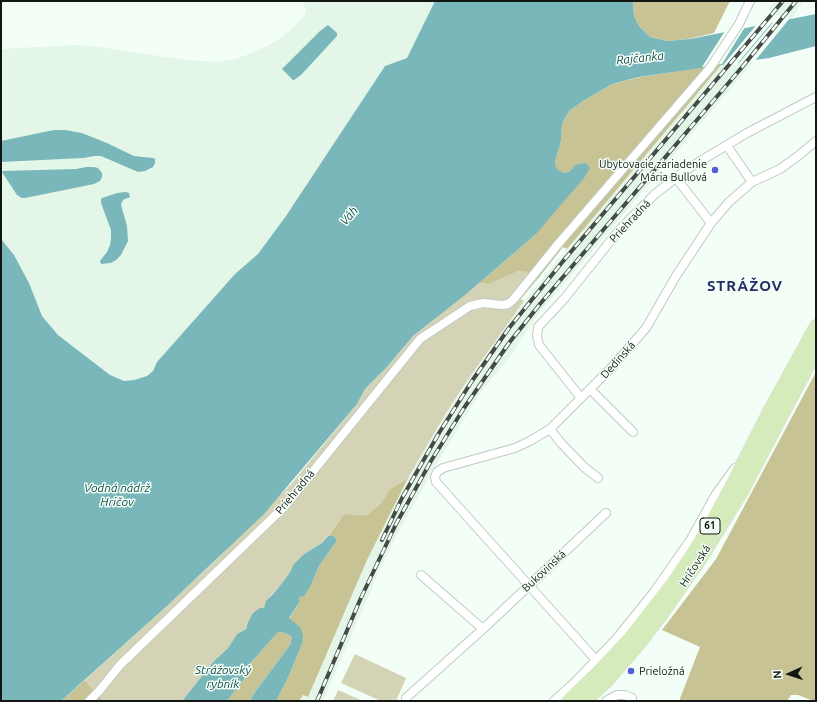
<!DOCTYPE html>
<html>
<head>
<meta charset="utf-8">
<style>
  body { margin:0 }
  #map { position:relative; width:817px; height:702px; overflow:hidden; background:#f3fff6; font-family:Ubuntu,sans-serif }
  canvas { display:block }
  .frame { position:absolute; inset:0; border:2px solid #131714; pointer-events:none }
  .north { position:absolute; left:769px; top:654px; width:40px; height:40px; -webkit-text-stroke:3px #f3fff6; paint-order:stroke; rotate:267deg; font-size:11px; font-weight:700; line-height:16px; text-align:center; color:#131714 }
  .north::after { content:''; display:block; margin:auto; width:14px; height:18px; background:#131714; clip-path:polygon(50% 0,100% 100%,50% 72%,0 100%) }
</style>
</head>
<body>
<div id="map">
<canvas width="817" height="702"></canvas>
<div class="frame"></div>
<div class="north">N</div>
</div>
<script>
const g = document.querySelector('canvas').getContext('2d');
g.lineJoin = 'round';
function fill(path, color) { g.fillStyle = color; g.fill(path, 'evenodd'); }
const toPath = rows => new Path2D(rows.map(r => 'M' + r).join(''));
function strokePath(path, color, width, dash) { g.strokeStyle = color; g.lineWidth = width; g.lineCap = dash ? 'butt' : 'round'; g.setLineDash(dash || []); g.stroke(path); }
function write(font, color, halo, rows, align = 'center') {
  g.font = font + ' Ubuntu,sans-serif'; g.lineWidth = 3; g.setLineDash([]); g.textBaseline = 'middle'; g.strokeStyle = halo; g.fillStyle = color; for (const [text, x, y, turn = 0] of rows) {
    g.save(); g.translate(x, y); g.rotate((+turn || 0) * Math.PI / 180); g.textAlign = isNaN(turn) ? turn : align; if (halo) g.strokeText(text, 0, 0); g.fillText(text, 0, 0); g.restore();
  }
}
fill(toPath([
  [302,1,435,1,407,58,385,66,286,216,258,254,235,274,157,362,153,371,147,376,134,380,124,381,110,375,58,335,42,316,29,283,14,255,1,239,1,162,84,158,94,156,101,156,138,172,149,157,134,156,107,143,82,133,1,141,1,49,75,45,92,46,186,60,219,62,236,59,257,51,276,41,291,30,301,20,305,14,306,9],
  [86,167,94,184,22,198,76,169],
  [129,198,123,200,121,205,128,241,121,255,111,263,101,264,100,261,107,252,110,245,111,238,111,230,101,203],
  [775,1,803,1,788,24,768,9],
  [756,59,539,313,509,358,480,393,436,465,398,533,380,569,323,701,299,701,303,695,308,697,367,560,408,478,443,418,490,349,524,301,567,249,722,64]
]), '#e3f6e8');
fill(toPath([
  [519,271,525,271,537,280,521,299,524,301,465,384,443,418,408,478,390,489,381,503,367,515,344,514,322,543,304,554,295,564,289,574,275,592,271,595,264,608,248,622,246,629,237,634,228,648,214,661,182,701,103,701,85,680,167,606,214,562,292,483,357,404,365,389,386,368,413,336,479,283,489,284],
  [355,654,406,678,396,701,381,701,341,683],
  [338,690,363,701,333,701]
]), '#d5d3b5');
fill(toPath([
  [633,1,730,1,714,33,688,39,667,41,650,37,639,26,634,16],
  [722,64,567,249,563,247,537,280,525,271,519,271,489,284,479,283,535,235,575,165,570,171,564,173,557,169,555,162,561,141,562,124,569,111,583,101,612,84,641,77],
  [816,372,816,699,814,701,798,695,791,695,787,701,679,701,700,647,662,630,716,559],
  [408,478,367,560,308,697,303,695,299,701,276,701,287,680,302,644,289,619,299,603,299,597,311,585,319,566,336,542,336,538,333,536,328,536,344,514,367,515,381,503,390,489],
  [278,632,285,633,292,637,290,645,255,692,250,701,227,701,248,674,247,667],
  [85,680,103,701,61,701]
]), '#c7c394');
fill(toPath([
  [435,1,633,1,634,16,639,26,650,37,667,41,690,39,816,14,816,46,769,58,639,77,612,84,583,101,569,111,562,124,561,141,555,162,557,169,564,173,570,171,575,165,586,163,590,168,584,178,535,235,465,295,413,336,386,368,365,389,357,404,264,514,167,606,61,701,1,701,1,239,14,255,29,283,42,316,58,335,110,375,124,381,134,380,147,376,153,371,157,362,235,274,258,254,286,216,385,66,407,58],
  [328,25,337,33,337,36,301,75,294,80,293,80,282,69,320,31],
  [54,130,65,130,82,133,107,143,134,156,153,158,155,159,155,163,153,167,145,171,138,172,101,156,94,156,84,158,1,162,1,141],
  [86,167,94,167,98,168,102,173,102,177,100,181,94,184,25,198,22,198,17,195,2,172,3,171,76,169],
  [126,192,129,193,130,197,123,200,121,205,127,226,128,241,121,255,116,260,111,263,101,264,100,261,107,252,110,245,111,238,111,230,101,203,101,199,102,198,117,193],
  [328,536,333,536,336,538,336,542,319,566,311,585,304,596,299,597,299,603,289,618,300,627,303,635,302,644,287,680,276,701,250,701,255,692,290,645,292,637,285,633,278,632,247,667,248,674,227,701,182,701,214,661,228,648,237,634,246,629,248,622,253,613,260,608,264,608,266,601,275,592,289,574,294,564,304,554,322,543]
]), '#79b7bb');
fill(toPath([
  [788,17,790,18,754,62,739,63,775,20],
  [774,20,737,64,725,65,724,64,758,23],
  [745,27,722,64,702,67,725,31]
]), '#f3fff6');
const street = toPath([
  [727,146,752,182],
  [676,178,711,223],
  [590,389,633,432],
  [581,398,539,345,537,336,538,327,564,299,620,229,655,194,682,173,702,160,747,133,816,97],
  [550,429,560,442,584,467,598,478],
  [421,575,483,629],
  [596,660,436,482,435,477,437,472,443,468,515,448,530,441,550,429,613,366,646,328,676,276,711,223,729,202,752,182,780,169,798,156,816,141],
  [406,698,483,629,606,513],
  [89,701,99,691,120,665,285,506,420,339,470,306,483,303,502,305,508,304,513,300,559,243,710,68,739,24,750,1],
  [554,701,574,683,596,660,617,638,654,592,691,539,716,494,735,468],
  [606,701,617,695,625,695,632,698]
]);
const primary = toPath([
  [568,701,599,671,630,638,672,584,691,556,709,527,730,488,771,408,816,326],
  [585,701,608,680,638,645,659,618,699,561,741,493,816,351]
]);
strokePath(street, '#bfcbc2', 10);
strokePath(primary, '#d9dad9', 14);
strokePath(street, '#fff', 8);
strokePath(primary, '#d5ebbb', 13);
const rail = toPath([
  [382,540,402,498,439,433,472,381,509,328,564,260,783,1],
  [317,701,360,600,396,524,431,461,464,408,509,343,540,304,743,66,796,1]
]);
strokePath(rail, '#454a46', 4);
strokePath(rail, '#f3fff6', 2.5, [8]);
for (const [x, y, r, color] of [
  [715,170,4,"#535dd4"],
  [631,671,4,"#535dd4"]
]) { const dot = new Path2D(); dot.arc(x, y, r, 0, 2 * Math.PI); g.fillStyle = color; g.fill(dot); strokePath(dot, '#f3fff6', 1.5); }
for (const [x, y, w] of [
  [710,526,20]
]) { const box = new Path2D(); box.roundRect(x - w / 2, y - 8, w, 16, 3); g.fillStyle = '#f3fff6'; g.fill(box); strokePath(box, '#131714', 1); }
write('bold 10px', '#131714', null, [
  ["61",710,526]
]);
write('11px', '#131714', '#f3fff6', [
  ["Ubytovacie zariadenie",707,164],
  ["Mária Bullová",707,177],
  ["Prieložná",639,671,"left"]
], 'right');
write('11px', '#131714', '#f3fff6', [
  ["Priehradná",630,221,-47],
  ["Dedinská",618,360,-48],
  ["Priehradná",295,492,-50],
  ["Hričovská",695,566,-57],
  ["Bukovinská",544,571,-43]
]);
write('italic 12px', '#164d51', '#f3fff6', [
  ["Rajčanka",640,58,-6],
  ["Váh",349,216,-49],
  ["Vodná nádrž",117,488],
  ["Hričov",117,502],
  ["Strážovský",223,670],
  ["rybník",223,684]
]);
g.letterSpacing = '1px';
write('bold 15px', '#262c66', '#f3fff6', [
  ["STRÁŽOV",745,286]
]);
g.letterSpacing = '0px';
</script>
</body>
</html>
